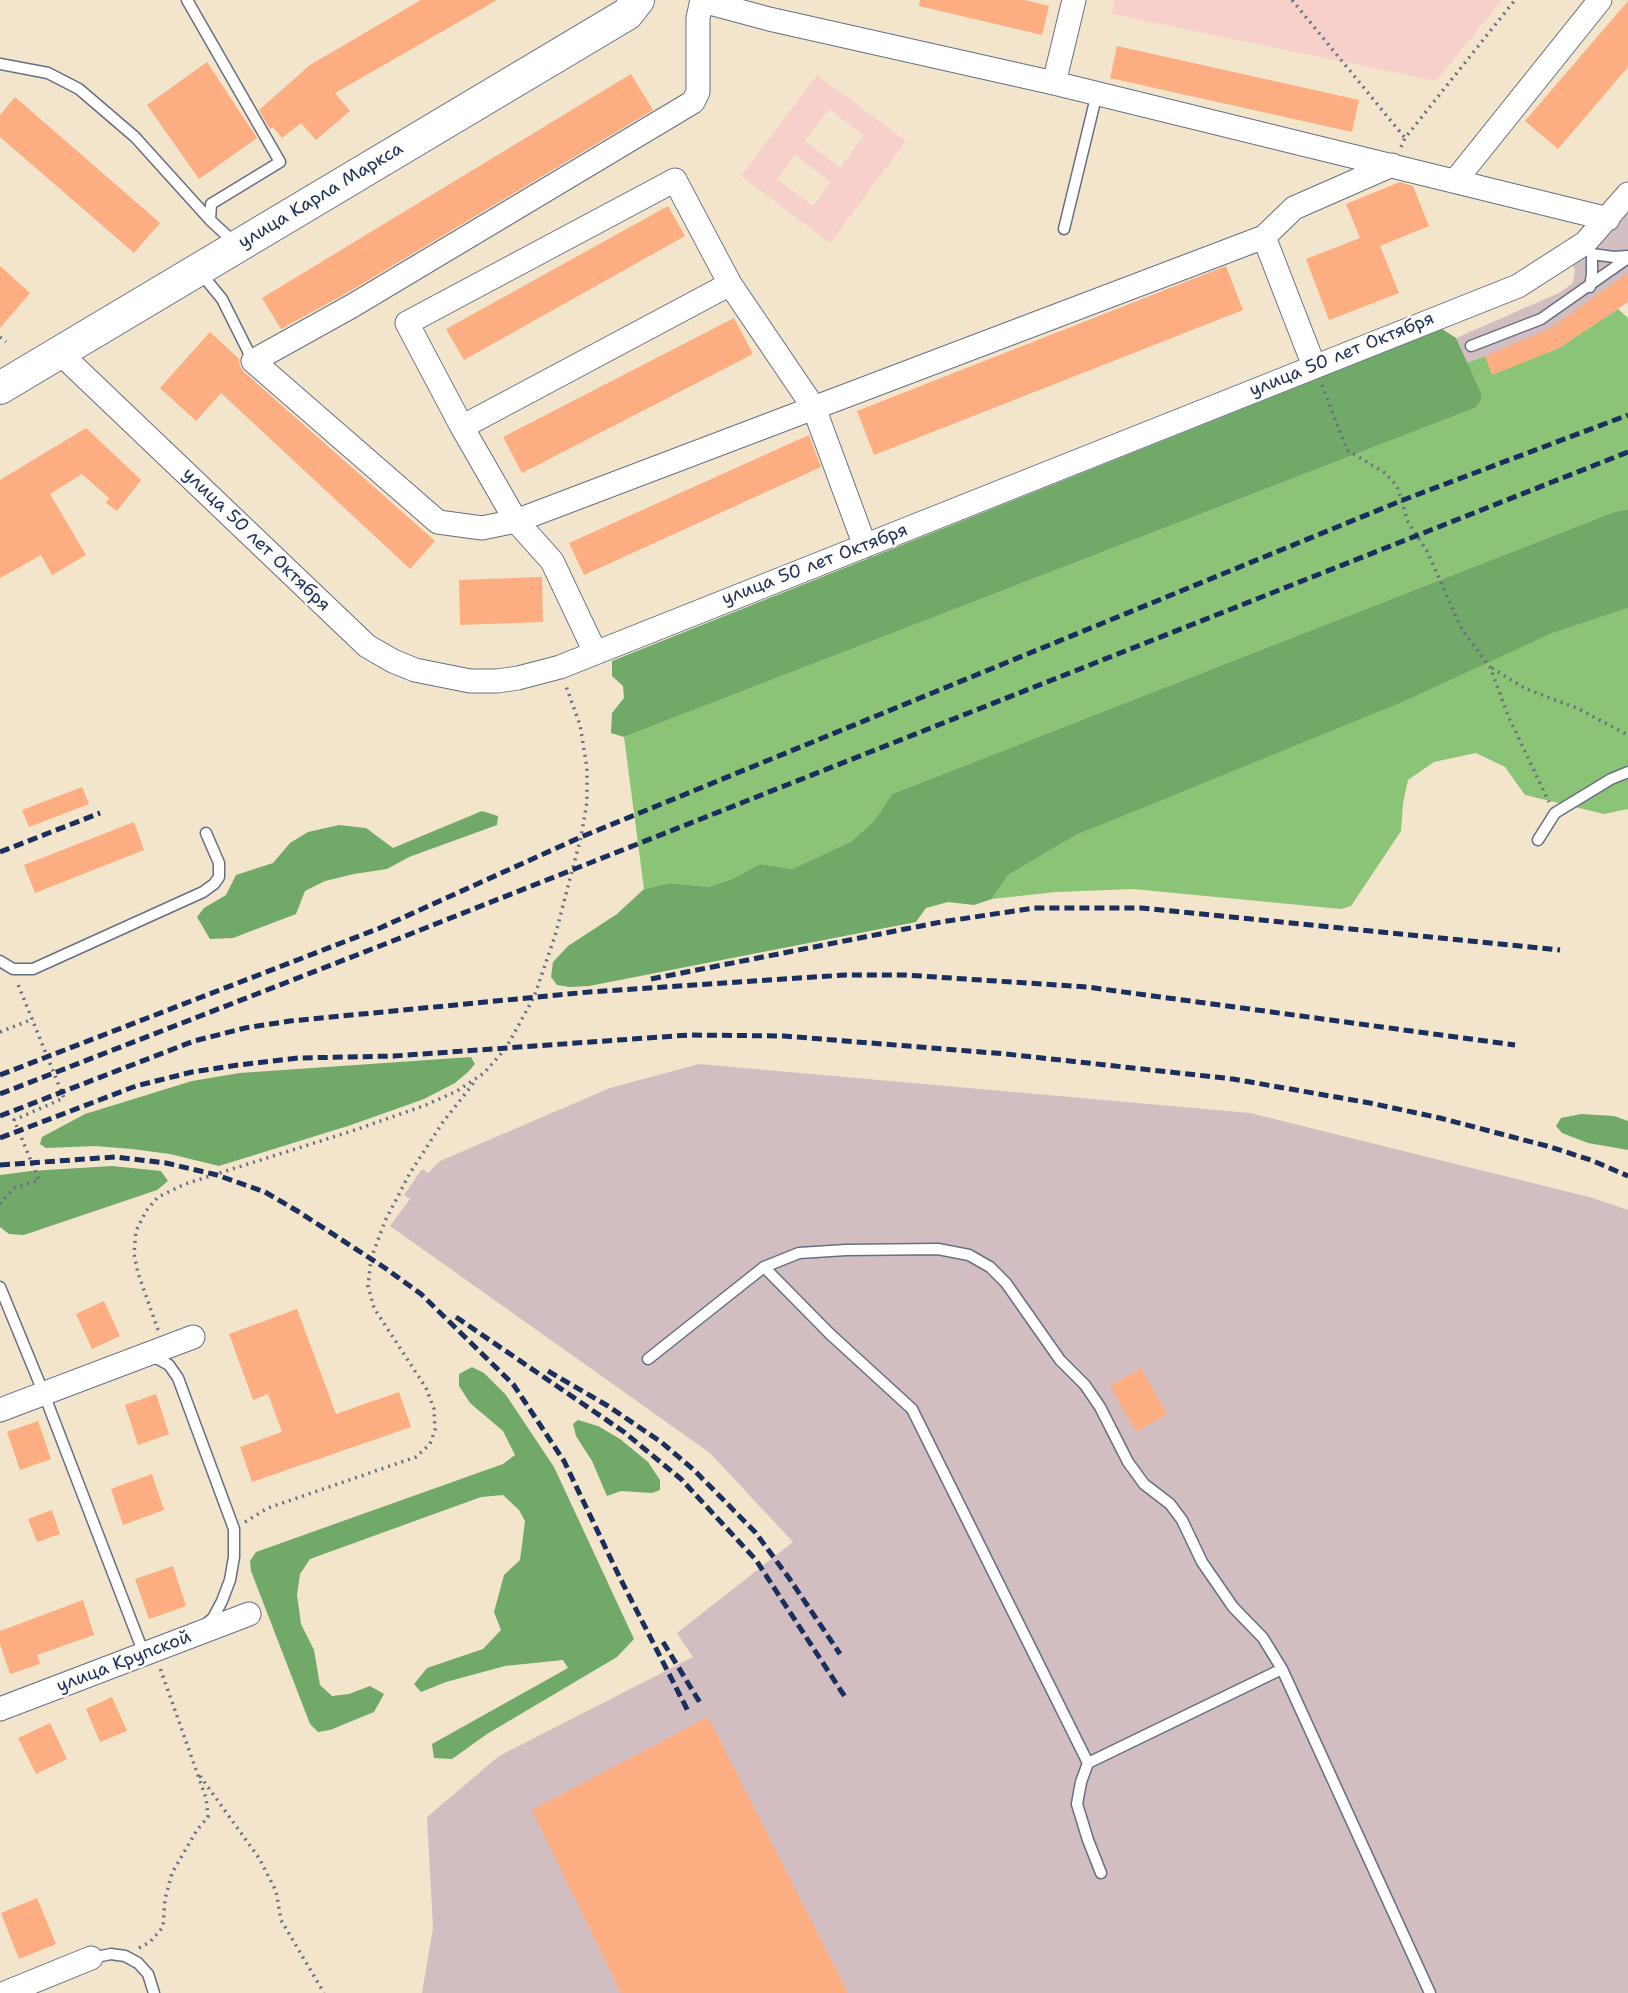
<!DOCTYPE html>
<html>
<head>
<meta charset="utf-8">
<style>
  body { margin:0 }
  canvas { display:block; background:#f2e5cb }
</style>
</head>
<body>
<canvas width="1628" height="1993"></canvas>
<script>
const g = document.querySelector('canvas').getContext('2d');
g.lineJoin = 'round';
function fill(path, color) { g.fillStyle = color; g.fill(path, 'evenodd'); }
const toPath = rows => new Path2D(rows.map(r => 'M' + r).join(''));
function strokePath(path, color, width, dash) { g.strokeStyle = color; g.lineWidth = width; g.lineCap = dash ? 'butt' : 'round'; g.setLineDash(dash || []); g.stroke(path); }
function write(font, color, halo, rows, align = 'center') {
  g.font = font + ' "Shantell Sans",sans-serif'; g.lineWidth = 5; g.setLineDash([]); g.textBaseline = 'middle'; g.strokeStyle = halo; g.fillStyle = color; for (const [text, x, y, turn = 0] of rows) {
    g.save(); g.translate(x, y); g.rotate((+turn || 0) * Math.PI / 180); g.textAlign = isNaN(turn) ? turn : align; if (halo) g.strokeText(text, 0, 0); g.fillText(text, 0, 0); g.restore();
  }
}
fill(toPath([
  [1115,0,1502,0,1436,81,1112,14],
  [817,75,906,141,830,243,741,176],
  [829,109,864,136,840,168,805,141],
  [795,155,831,182,813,206,777,179]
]), '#f7d0c9');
fill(toPath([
  [1628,194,1628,302,1559,348,1492,375,1485,356,1467,363,1456,338,1559,293,1573,283,1575,269,1566,255],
  [699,1064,1250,1113,1593,1198,1628,1210,1628,1993,422,1993,433,1928,427,1817,499,1756,693,1657,677,1633,793,1542,710,1453,390,1226,410,1199,404,1195,422,1169,428,1173,440,1161,610,1088]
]), '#d2bec1');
fill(toPath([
  [1618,309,1628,318,1628,509,1614,512,892,794,874,821,852,841,792,869,760,864,732,879,708,887,670,883,644,889,624,737,1475,408,1480,402,1482,395,1467,363,1485,356,1492,374,1559,348],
  [1628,608,1628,809,1604,814,1525,795,1505,767,1476,753,1434,762,1408,780,1403,803,1401,831,1351,906,1341,909,1133,889,1056,892,992,899,1008,875,1076,835,1550,634]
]), '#8bc377');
fill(toPath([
  [1442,329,1456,338,1482,395,1480,402,1475,408,624,737,611,733,612,713,624,698,623,686,612,676,612,661],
  [1628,509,1628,608,1550,634,1402,702,1076,835,1008,875,992,899,974,905,948,902,926,908,916,922,589,986,570,987,557,985,551,977,553,962,568,946,617,914,644,889,670,883,708,887,732,879,760,864,792,869,852,841,874,821,892,794,1614,512],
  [482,811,498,816,497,825,409,857,387,869,354,874,325,881,305,891,296,914,233,938,210,939,197,917,204,908,226,895,236,875,273,863,290,843,308,832,339,825,366,828,393,848],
  [471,1057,475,1064,468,1072,455,1083,424,1099,351,1125,219,1166,170,1154,132,1149,95,1146,46,1148,40,1144,42,1137,85,1114,192,1081,240,1073],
  [1581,1114,1614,1116,1628,1121,1628,1150,1588,1143,1562,1133,1556,1126,1561,1118],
  [112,1166,161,1171,168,1181,157,1190,24,1235,9,1234,0,1227,0,1175,31,1171],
  [472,1367,484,1373,506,1395,554,1467,634,1639,617,1657,487,1734,452,1759,434,1758,432,1744,568,1668,563,1660,505,1666,446,1682,421,1692,414,1684,427,1668,483,1649,501,1630,494,1612,504,1575,520,1560,525,1521,519,1510,503,1495,481,1497,310,1559,300,1574,297,1595,301,1624,314,1650,320,1685,332,1696,349,1694,370,1686,384,1694,374,1712,330,1730,318,1732,310,1724,251,1571,250,1561,256,1552,503,1464,515,1455,503,1431,470,1403,459,1386,459,1374],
  [578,1420,598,1426,620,1439,648,1462,660,1480,660,1490,652,1493,621,1491,607,1496,592,1461,576,1436,573,1424]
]), '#70a968');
fill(toPath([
  [421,0,497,0,335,93,350,111,316,140,301,123,282,138,273,127,270,129,259,110,310,65],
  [920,0,1025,0,1049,6,1042,35,919,6],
  [1628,1,1628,67,1558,149,1525,121],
  [1117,46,1359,100,1352,132,1110,78],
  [207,62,257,138,199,179,147,105],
  [631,74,653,110,345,294,281,329,262,298],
  [15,97,160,223,134,253,0,137,0,115],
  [1400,182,1413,186,1429,226,1380,246,1399,293,1329,320,1306,259,1360,238,1346,204],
  [668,206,685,236,464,360,446,329],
  [0,266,30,293,0,328],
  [1226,266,1243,310,874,455,857,411],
  [1628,273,1628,302,1559,348,1492,375,1485,356,1549,329],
  [734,318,753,354,522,473,503,437],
  [210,332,239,359,240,366,244,372,435,541,410,569,221,393,196,421,160,388],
  [86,428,141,480,117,511,106,503,109,498,82,474,50,494,86,555,52,575,41,555,0,578,0,480],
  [809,435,821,467,584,575,569,543],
  [542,577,543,622,460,625,459,580],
  [82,787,89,804,29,827,22,810],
  [134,822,144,850,35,893,24,865],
  [104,1301,120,1336,92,1349,76,1314],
  [297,1309,336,1414,399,1392,411,1427,252,1482,240,1447,282,1432,268,1394,253,1400,229,1334],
  [1141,1368,1167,1414,1136,1432,1110,1386],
  [156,1394,169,1434,138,1445,125,1405],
  [38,1421,51,1459,20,1470,7,1432],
  [152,1474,164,1510,123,1525,111,1489],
  [52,1510,60,1534,37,1542,28,1519],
  [173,1566,186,1606,149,1619,135,1579],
  [83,1600,94,1635,37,1655,40,1664,10,1674,0,1644,0,1631],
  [112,1697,127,1731,100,1742,86,1709],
  [708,1717,848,1993,621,1993,532,1810],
  [50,1723,67,1759,36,1774,18,1738],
  [37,1898,56,1944,19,1959,1,1913]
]), '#fcad81');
const lane = toPath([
  [187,0,280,162,211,204,210,220],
  [0,64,48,73,79,89,135,137,210,220,236,244],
  [1064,229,1097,93],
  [1585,243,1592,254,1614,257,1628,256],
  [199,271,222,299,253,361],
  [1590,287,1592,274,1592,254],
  [1471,346,1541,319,1628,258],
  [1538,840,1555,813,1611,779,1628,772],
  [0,961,13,969,33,969,203,892,214,884,219,877,219,863,206,833],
  [764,1267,830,1334,912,1409,1088,1763],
  [0,1287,44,1394,144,1654],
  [150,1358,158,1359,169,1365,178,1378,234,1529,234,1557,230,1580,222,1601,213,1618,207,1623],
  [648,1359,764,1267,799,1253,846,1250,938,1249,969,1255,990,1267,1006,1283,1060,1360,1085,1385,1100,1407,1128,1462,1144,1484,1170,1504,1182,1520,1202,1562,1233,1607,1263,1638,1282,1669,1430,1993],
  [1101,1873,1088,1840,1077,1804,1081,1782,1088,1763,1282,1669],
  [91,1958,111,1954,125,1956,138,1963,148,1974,154,1993]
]);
const street = toPath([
  [702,0,698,18,698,92,693,102,352,306,253,361,438,522,482,528,516,521,1264,237,1294,208,1392,165],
  [702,1,769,19,1054,83,1608,219],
  [1054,83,1074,0],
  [1455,181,1600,0],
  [1264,237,1314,366],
  [730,284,462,427,407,323,675,180,730,284,814,408,865,546],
  [60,353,367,646,393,661,415,670,470,681,497,681,518,678,560,667,1518,286,1585,243,1628,194],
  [462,427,516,521,552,561,595,652],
  [0,1410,193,1337],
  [0,1709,249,1614],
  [5,1993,91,1958]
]);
const secondary = toPath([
  [0,388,627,14,638,0]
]);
strokePath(lane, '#666f84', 13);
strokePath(street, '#666f84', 25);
strokePath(secondary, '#666f84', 34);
strokePath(toPath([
  [1292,0,1405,138],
  [1401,147,1405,138,1515,0],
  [0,337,6,342],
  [1322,385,1347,450,1385,473,1397,486,1408,522,1427,551,1462,630,1490,667,1509,718,1549,802],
  [1492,668,1524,688,1579,709,1628,735],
  [0,1032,33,1019],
  [0,1204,14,1188,39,1180,14,1120,64,1098,17,982],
  [158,1330,138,1273,134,1254,136,1231,146,1211,158,1197,185,1184,352,1131,426,1105,457,1091,484,1073,506,1048,534,997,555,936,581,837,587,802,587,768,580,725,566,686],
  [245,1522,268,1508,416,1457,430,1444,435,1430,434,1409,426,1388,374,1308,368,1286,371,1259,385,1221,410,1173,443,1122,476,1080],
  [200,1776,259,1858,276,1891,281,1920,324,1993],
  [139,1948,150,1942,163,1927,165,1899,172,1873,197,1830,208,1817,206,1798,160,1668]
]), '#666f84', 3.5, [2, 5]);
strokePath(lane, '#fff', 10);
strokePath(street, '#fff', 23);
strokePath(secondary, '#fff', 32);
strokePath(toPath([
  [0,852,100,813],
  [651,979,941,922,1034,908,1141,908,1560,950],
  [0,1075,380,928,581,837,1403,500,1628,415],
  [0,1094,385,944,1628,452],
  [0,1116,194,1041,245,1028,290,1021,589,992,845,975,905,975,1087,987,1515,1045],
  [0,1138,136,1086,192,1072,238,1065,298,1058,394,1056,689,1035,784,1036,1006,1054,1233,1079,1370,1103,1440,1118,1547,1146,1591,1160,1628,1176],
  [0,1165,115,1157,166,1163,217,1175,265,1192,299,1212,385,1268,421,1294,513,1384,564,1461,620,1578,688,1711],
  [456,1317,624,1432,681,1479,756,1560,847,1700],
  [548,1371,608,1406,661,1442,694,1470,755,1532,789,1578,840,1654],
  [663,1642,702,1706]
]), '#1b2f5e', 5, [10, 5]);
write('18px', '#1b2f5e', '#fdfcf7', [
  ["улица Карла Маркса",321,196,-31],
  ["улица 50 лет Октября",1342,355,-22],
  ["улица 50 лет Октября",256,540,44],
  ["улица 50 лет Октября",815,565,-21],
  ["улица Крупской",124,1662,-21]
]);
</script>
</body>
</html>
